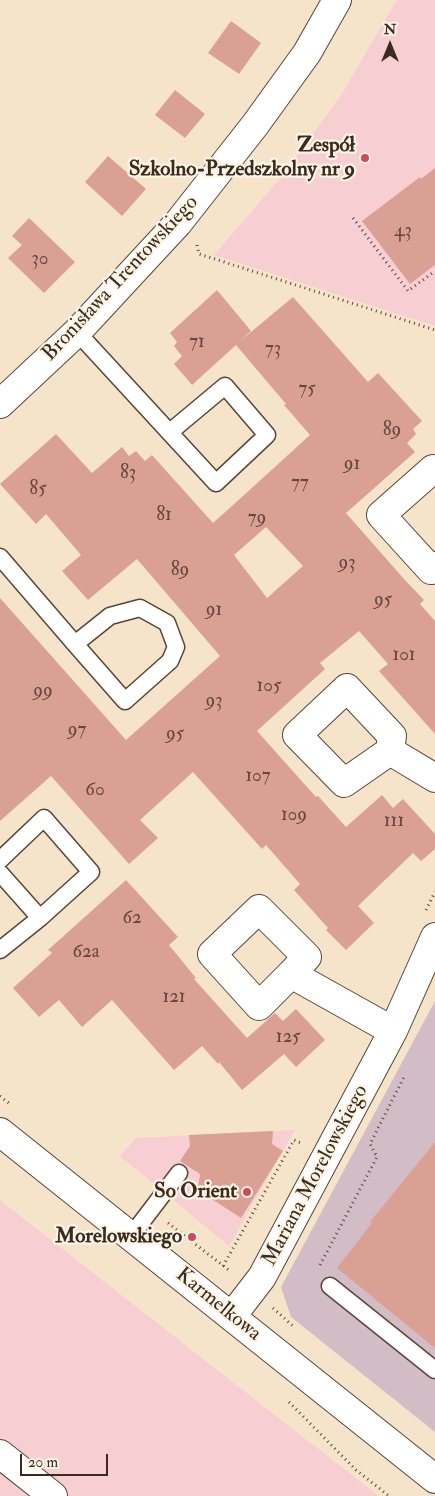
<!DOCTYPE html>
<html>
<head>
<meta charset="utf-8">
<style>
  body { margin:0 }
  #map { position:relative; width:435px; height:1496px; overflow:hidden; background:#f6e4ca; font-family:"IM FELL Double Pica",serif }
  canvas { display:block }
  .north { position:absolute; left:365px; top:20px; width:50px; height:50px; -webkit-text-stroke:4px #fcf5e5; paint-order:stroke; rotate:0deg; font-size:14px; font-weight:700; line-height:20px; text-align:center; color:#3b2a1e }
  .north::after { content:''; display:block; margin:auto; width:18px; height:22px; background:#3b2a1e; clip-path:polygon(50% 0,100% 100%,50% 72%,0 100%) }
  .scale { position:absolute; left:20px; top:1454px; width:88px; height:22px; box-sizing:border-box; border:2px solid #3b2a1e; border-top:0; padding-left:6px; font-size:15px; line-height:18px; white-space:nowrap; color:#3b2a1e; -webkit-text-stroke:4px #fcf5e5; paint-order:stroke }
</style>
</head>
<body>
<div id="map">
<canvas width="435" height="1496"></canvas>
<div class="north">N</div>
<div class="scale">20 m</div>
</div>
<script>
const g = document.querySelector('canvas').getContext('2d');
g.lineJoin = 'round';
function fill(path, color) { g.fillStyle = color; g.fill(path, 'evenodd'); }
const toPath = rows => new Path2D(rows.map(r => 'M' + r).join(''));
function strokePath(path, color, width, dash) { g.strokeStyle = color; g.lineWidth = width; g.lineCap = dash ? 'butt' : 'round'; g.setLineDash(dash || []); g.stroke(path); }
function write(font, color, halo, rows, align = 'center') {
  g.font = font + ' "IM FELL Double Pica",serif'; g.lineWidth = 4.5; g.setLineDash([]); g.textBaseline = 'middle'; g.strokeStyle = halo; g.fillStyle = color; for (const [text, x, y, turn = 0] of rows) {
    g.save(); g.translate(x, y); g.rotate((+turn || 0) * Math.PI / 180); g.textAlign = isNaN(turn) ? turn : align; if (halo) g.strokeText(text, 0, 0); g.fillText(text, 0, 0); g.restore();
  }
}
fill(toPath([
  [397,0,435,0,435,326,214,255,284,174,341,95],
  [295,1130,229,1246,120,1156,136,1138],
  [0,1200,267,1409,379,1496,0,1496]
]), '#f7cfd2');
fill(toPath([
  [435,1001,435,1432,291,1317,281,1287]
]), '#d2bdc6');
fill(toPath([
  [231,21,261,43,239,74,208,53],
  [175,90,205,114,185,138,155,115],
  [108,156,146,189,122,216,85,182],
  [435,168,435,265,410,284,362,221,420,177,421,179],
  [29,218,75,262,44,293,8,258,22,245,12,236],
  [217,290,251,331,239,342,293,297,368,382,378,373,422,421,413,429,416,434,407,443,415,452,346,513,404,579,424,600,420,604,435,621,435,734,379,671,388,664,359,631,320,663,325,669,257,731,316,797,318,796,346,827,382,795,393,808,403,799,435,834,435,849,421,861,413,853,358,906,374,923,346,950,326,930,328,928,294,890,300,884,266,845,262,849,193,772,140,820,158,838,129,864,51,776,0,821,0,598,126,740,220,656,137,559,88,600,62,571,81,555,46,514,36,524,0,484,56,434,92,473,122,447,129,456,136,451,145,461,152,455,213,523,243,496,310,435,284,405,286,404,236,345,192,385,174,364,182,356,174,346,177,342,170,333],
  [266,527,303,566,267,598,234,555],
  [126,880,178,937,169,945,196,978,194,979,247,1038,275,1013,283,1021,296,1009,325,1040,296,1067,284,1054,242,1090,219,1062,218,1064,202,1046,174,1070,112,1000,82,1027,59,1000,39,1017,13,988,52,953,48,950],
  [273,1131,272,1144,283,1151,241,1218,198,1190,200,1174,180,1161,190,1146,189,1135],
  [435,1142,435,1348,337,1268,372,1223,370,1222]
]), '#daa093');
const service = toPath([
  [77,332,216,483,267,435,225,386,170,432],
  [0,557,75,644,125,701,170,661,176,647,167,623,140,608,110,616,75,644],
  [0,860,44,818,91,872,40,918,0,950],
  [0,873,40,918],
  [131,1236,179,1173],
  [330,1286,435,1370]
]);
const minor = toPath([
  [0,404,77,332,178,223,255,125,307,53,337,0],
  [435,471,433,469,381,515,431,570,435,566],
  [347,688,392,736,390,751,344,783,297,735,347,688],
  [390,751,435,778],
  [291,974,259,1006,212,954,259,909,307,957,291,974,393,1031],
  [232,1316,262,1277,393,1031,435,937],
  [0,1454,53,1496]
]);
const tertiary = toPath([
  [0,1132,435,1479]
]);
strokePath(service, '#574638', 19);
strokePath(minor, '#574638', 30);
strokePath(tertiary, '#574638', 30);
strokePath(toPath([
  [353,218,408,291,435,271],
  [197,245,199,254,215,259,435,330],
  [426,910,435,892],
  [0,1096,10,1104],
  [168,1223,230,1271],
  [320,1265,377,1157,370,1144,404,1077],
  [223,1266,294,1140,301,1143],
  [273,1308,294,1327],
  [289,1402,356,1470,389,1496]
]), '#574638', 3, [1, 4]);
strokePath(service, '#fff', 16);
strokePath(minor, '#fff', 28);
strokePath(tertiary, '#fff', 28);
for (const [x, y, r, color] of [
  [365,158,5,"#d1495b"],
  [247,1192,5,"#d1495b"],
  [192,1237,5,"#d1495b"]
]) { const dot = new Path2D(); dot.arc(x, y, r, 0, 2 * Math.PI); g.fillStyle = color; g.fill(dot); strokePath(dot, '#fcf5e5', 2); }
write('19px', '#63483b', null, [
  ["43",403,232],
  ["30",40,260],
  ["71",197,343],
  ["73",273,350],
  ["75",307,390],
  ["89",392,431],
  ["91",352,465],
  ["83",128,474],
  ["77",300,484],
  ["85",38,490],
  ["81",164,516],
  ["79",257,519],
  ["93",347,564],
  ["89",180,571],
  ["95",383,601],
  ["91",214,611],
  ["101",404,656],
  ["105",269,687],
  ["99",43,692],
  ["93",214,702],
  ["97",77,731],
  ["95",175,735],
  ["107",258,777],
  ["60",95,791],
  ["109",294,816],
  ["111",394,822],
  ["62",132,919],
  ["62a",86,953],
  ["121",174,998],
  ["125",288,1038]
]);
write('bold 21px', '#3b2a1e', '#fcf5e5', [
  ["Zespół",355,146],
  ["Szkolno-Przedszkolny nr 9",355,170],
  ["So Orient",237,1192],
  ["Morelowskiego",182,1237]
], 'right');
write('21px', '#3b2a1e', '#fcf5e5', [
  ["Bronisława Trentowskiego",121,279,-47],
  ["Mariana Morelowskiego",316,1176,-62],
  ["Karmelkowa",218,1305,39]
]);
</script>
</body>
</html>
